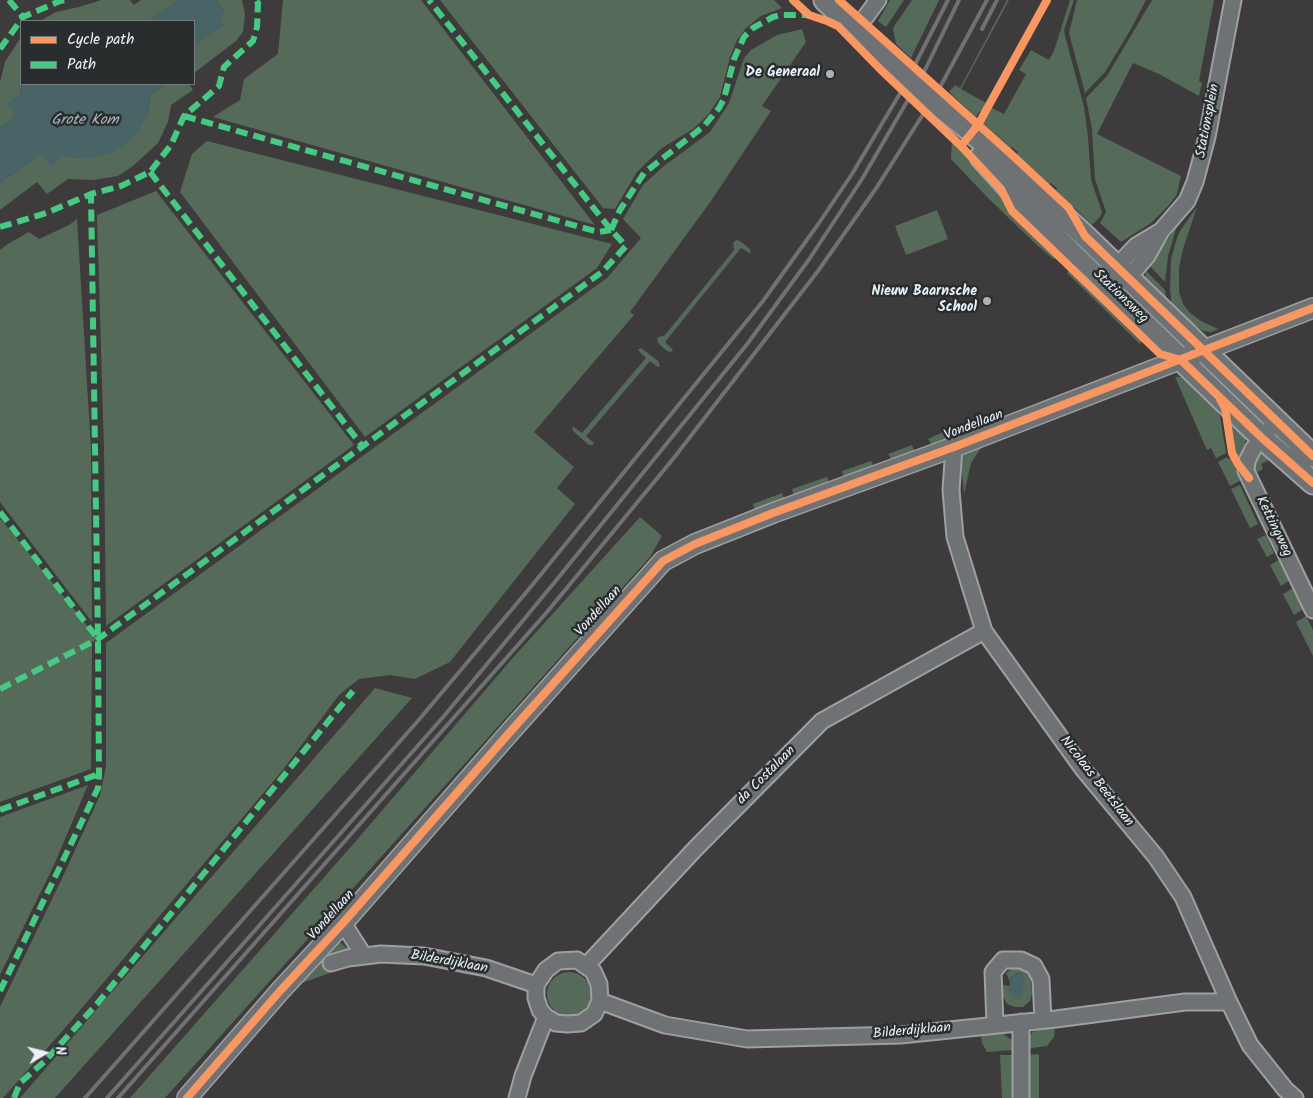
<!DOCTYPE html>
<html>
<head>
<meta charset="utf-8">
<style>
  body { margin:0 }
  #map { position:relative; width:1313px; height:1098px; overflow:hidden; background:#3d3b3c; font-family:Kalam,sans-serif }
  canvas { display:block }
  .legend { position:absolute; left:20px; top:20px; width:175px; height:65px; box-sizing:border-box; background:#2a2d2e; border:1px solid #767b7f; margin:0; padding:6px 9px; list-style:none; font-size:15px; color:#e8f1f8 }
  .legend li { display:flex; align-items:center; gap:10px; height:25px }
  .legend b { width:25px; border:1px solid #767b7f }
  .north { position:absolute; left:20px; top:1028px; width:50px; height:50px; -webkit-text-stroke:4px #2a2d2e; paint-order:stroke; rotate:82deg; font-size:14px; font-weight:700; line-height:20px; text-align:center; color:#e8f1f8 }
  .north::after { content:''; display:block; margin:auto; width:18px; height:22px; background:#e8f1f8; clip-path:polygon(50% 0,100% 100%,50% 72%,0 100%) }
</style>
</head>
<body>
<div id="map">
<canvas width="1313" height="1098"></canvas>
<ul class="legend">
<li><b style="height:6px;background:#f99763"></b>Cycle path</li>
<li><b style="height:6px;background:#46c982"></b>Path</li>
</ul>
<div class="north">N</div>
</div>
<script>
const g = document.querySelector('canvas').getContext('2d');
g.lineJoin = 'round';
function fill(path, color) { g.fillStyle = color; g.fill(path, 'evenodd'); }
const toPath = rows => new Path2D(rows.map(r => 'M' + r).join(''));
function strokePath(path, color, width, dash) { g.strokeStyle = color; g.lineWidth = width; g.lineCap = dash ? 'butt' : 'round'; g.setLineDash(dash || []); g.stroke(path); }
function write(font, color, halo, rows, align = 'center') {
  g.font = font + ' Kalam,sans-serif'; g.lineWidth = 5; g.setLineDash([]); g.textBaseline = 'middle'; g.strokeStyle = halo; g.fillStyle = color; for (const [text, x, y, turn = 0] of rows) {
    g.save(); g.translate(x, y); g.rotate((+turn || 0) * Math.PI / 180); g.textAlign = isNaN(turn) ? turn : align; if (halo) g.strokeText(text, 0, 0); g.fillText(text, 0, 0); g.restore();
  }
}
fill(toPath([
  [101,0,130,0,134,5,141,0,178,0,149,21,40,21,56,12,79,7],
  [216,0,242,0,245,14,243,32,236,41,194,73,194,45,223,25,220,20,221,15,224,11],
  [283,0,421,0,595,225,213,117,240,100,244,79,278,54],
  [440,0,774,0,782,8,761,16,746,28,737,40,730,57,720,97,708,115,693,129,662,148,637,172,615,209,603,208],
  [890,0,904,0,886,27,878,21],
  [912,0,939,0,911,58,896,44,893,28],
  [1007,0,1009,0,961,89,986,103,983,111,979,112,976,117,949,92,955,85,960,88],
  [1070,0,1074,0,1064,30,1065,36,1084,107,1088,137,1091,180,1102,212,1100,217,1092,225,1056,190,1057,188,1051,183,1049,184,1017,154,1018,152,1012,147,1011,148,983,123,992,108,1004,114,1026,74,1019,70,1031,50,1049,60,1054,51],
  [1077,0,1146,0,1131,29,1105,72,1085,93,1069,33],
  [1152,0,1214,0,1199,81,1202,83,1199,96,1159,74,1133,63,1097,134,1181,176,1177,194,1169,205,1151,223,1121,242,1100,223,1106,212,1095,179,1092,129,1086,98,1107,76],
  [802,29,806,42,762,106,771,111,711,201,630,312,634,315,534,432,574,467,557,488,575,504,450,662,415,679,390,675,359,679,339,695,282,771,65,1028,3,1098,0,1098,0,1007,66,870,100,795,106,766,106,643,607,278,641,238,623,219,643,185,664,166,710,132,729,103,744,58,751,50,777,35],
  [21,37,22,84,16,116,0,128,0,82,5,62],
  [163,84,189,84,193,90,171,105,168,122,158,143,133,166,118,176,93,180,68,179,47,194,37,182,0,210,0,183,42,153,64,155,76,158,148,114,150,95,163,86],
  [207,141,612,244,597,268,365,437,180,192,192,154],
  [952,141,999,190,1010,213,1057,258,1053,259,1037,245,988,198,951,159],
  [156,191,354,445,106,626,104,449,97,215],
  [1197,207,1183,249,1179,268,1179,292,1183,304,1190,313,1201,321,1218,329,1211,332,1203,331,1195,325,1189,324,1172,308,1170,290,1171,259,1177,238,1180,231],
  [937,210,948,239,906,255,895,226],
  [77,219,91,449,92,622,0,502,0,250,8,244,29,232,39,239,69,225],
  [1177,226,1168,256,1165,282,1149,265],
  [736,240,740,241,750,249,751,254,741,248,665,342,673,350,671,352,667,351,658,343,657,338,665,335,734,250,733,243],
  [1069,270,1143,340,1140,344,1067,273],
  [1146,271,1165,290,1167,303,1145,280],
  [641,348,658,361,660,366,658,367,650,361,586,436,594,443,593,445,589,445,573,431,572,426,582,433,646,358,638,350],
  [1175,377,1183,377,1193,383,1215,405,1220,416,1226,453,1216,458,1211,448,1207,450],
  [1227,412,1247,438,1238,460,1233,449],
  [955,427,958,435,932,445,928,439],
  [912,445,915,453,892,460,888,454],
  [983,445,971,463,964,494,961,461,965,452],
  [1264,451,1275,464,1274,464,1271,459,1261,464,1263,469,1254,474,1252,466,1258,455],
  [1227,457,1228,459,1232,457,1243,479,1230,486,1218,462],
  [871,461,874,469,844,479,842,471],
  [827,477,830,485,794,497,792,489],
  [1240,485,1258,524,1250,528,1231,489],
  [782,493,786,503,756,514,753,504],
  [640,517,662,536,650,557,165,1098,130,1098,355,842,511,660],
  [0,518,98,639,91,643,92,645,91,769,0,802],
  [1266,535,1274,553,1267,557,1257,539],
  [1281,559,1290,580,1281,586,1270,565],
  [1293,588,1303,609,1294,615,1283,594],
  [1306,616,1313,630,1313,656,1296,622],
  [375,688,412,698,55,1098,20,1098],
  [88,785,54,865,0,975,0,817],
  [339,941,348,949,326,959,340,967,341,969,296,985,308,970],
  [1018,967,1030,973,1032,993,1030,1001,1023,1007,1015,1007,1007,1004,1003,996,1003,985,1010,986,1009,991,1022,990,1024,977,1021,973,1016,973,1011,977,1010,982,1006,973,1012,969],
  '547 994a22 22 0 1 1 44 0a22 22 0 1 1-44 0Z',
  [1055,1027,1054,1037,1047,1046,1025,1049,1028,1037,1034,1031],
  [1000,1032,1012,1040,1013,1050,987,1052,982,1043,981,1033],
  [1039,1054,1039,1098,1028,1098,1026,1055],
  [1000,1055,1013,1055,1014,1098,1002,1098]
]), '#566a59');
fill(toPath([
  [178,0,216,0,224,11,221,15,220,20,223,25,194,45,194,21,149,21],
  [22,84,163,84,164,85,150,95,148,114,138,131,127,144,111,153,90,159,76,158,64,155,51,166,42,153,0,183,0,128,16,116,6,104,21,93],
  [1021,973,1024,977,1025,981,1022,990,1022,997,1017,998,1011,996,1009,991,1010,982,1013,974]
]), '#496467');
const minor = toPath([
  [856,30,878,0],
  [1113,276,1117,266,1136,246,1161,231],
  [1108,289,1129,277,1147,256,1161,231,1187,201,1195,182,1207,137,1233,0],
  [1268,431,1253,449,1247,461,1246,471,1313,610],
  [954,447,951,490,955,537,984,631,1083,769,1156,857,1183,897,1229,1002,1250,1045,1285,1089,1295,1098],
  [343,923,364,956],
  [577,960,593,971,599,984,600,1001,594,1014,581,1023,567,1024,556,1023,546,1017,540,1010,536,998,536,985,546,970,558,961,577,960],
  [331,963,348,958,381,954,424,956,486,968,536,985],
  [586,966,696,848,822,721,984,631],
  [600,1001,665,1025,747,1039,901,1035,1056,1019,1185,1002,1229,1002],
  [995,1024,993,972,1003,960,1021,960,1034,966,1041,979,1043,1020],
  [517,1098,523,1076,546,1017],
  [1021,1098,1021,1022]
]);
const tertiary = toPath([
  [187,1098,280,991,343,923,510,732,663,561,695,544,773,513,954,447,1313,308]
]);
const secondary = toPath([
  [825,0,932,100,972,132,1085,236,1313,456],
  [981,157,1040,222,1076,258,1262,438,1313,483]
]);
strokePath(minor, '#9e9fa1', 19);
strokePath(tertiary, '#9e9fa1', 22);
strokePath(secondary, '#9e9fa1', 25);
strokePath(minor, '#6f7275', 15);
strokePath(tertiary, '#6f7275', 19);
strokePath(secondary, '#6f7275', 21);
strokePath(toPath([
  [982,29,997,0],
  [85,1098,417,722,529,589,763,301,819,223,852,174,902,90,948,0],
  [107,1098,444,716,554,583,748,343,810,258,862,179,923,74,959,0],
  [118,1098,547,612,673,459,818,271,877,187,939,89,987,0]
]), '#707172', 4);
strokePath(toPath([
  [9,0,23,17],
  [0,49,23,17,60,1,67,0],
  [184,116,598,232,611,230],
  [150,172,363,447],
  [0,227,46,213,91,194,121,186,150,172,171,145,184,116,219,86,224,67,253,41,257,27,258,3,256,0],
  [611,230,620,210,644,173,704,126,719,108,724,99,734,59,744,37,753,28,773,17,781,15,809,15],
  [0,512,98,639],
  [0,689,98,639,602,272,626,246,611,230,429,0],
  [0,810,99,774],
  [0,991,98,788,99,774,98,639,91,194],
  [14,1098,20,1083,46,1060,97,1004,353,691]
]), '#46c982', 6, [12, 6]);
strokePath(toPath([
  [793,0,809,15,827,21,838,26,880,69,961,146,1001,189,1012,211,1093,289,1160,354,1181,360,1262,438,1313,483],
  [839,0,1011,154,1069,208,1085,236,1313,456],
  [961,146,978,125,1047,0],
  [1220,399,1225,408,1232,453,1238,464,1249,478],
  [187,1098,280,991,343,923,510,732,663,561,695,544,773,513,954,447,1313,308]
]), '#f99763', 8);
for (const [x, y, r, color] of [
  [830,74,5,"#acb1b6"],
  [987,301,5,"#acb1b6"]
]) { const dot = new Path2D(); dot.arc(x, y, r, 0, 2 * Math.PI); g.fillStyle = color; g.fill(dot); strokePath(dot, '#2a2d2e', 2); }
write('bold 14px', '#e8f1f8', '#2a2d2e', [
  ["De Generaal",820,74],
  ["Nieuw Baarnsche",977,293],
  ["School",977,309]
], 'right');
write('14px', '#e8f1f8', '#2a2d2e', [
  ["Stationsplein",1209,121,-79],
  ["Stationsweg",1120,297,44],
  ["Vondellaan",974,426,-21],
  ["Kettingweg",1273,527,64],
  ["Vondellaan",599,612,-48],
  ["da Costalaan",767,776,-45],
  ["Nicolaas Beetslaan",1096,782,52],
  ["Vondellaan",332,916,-48],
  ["Bilderdijklaan",449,963,10],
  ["Bilderdijklaan",912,1032,-5]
]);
write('italic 15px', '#a9bac0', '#2a2d2e', [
  ["Grote Kom",85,121]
]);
</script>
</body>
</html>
